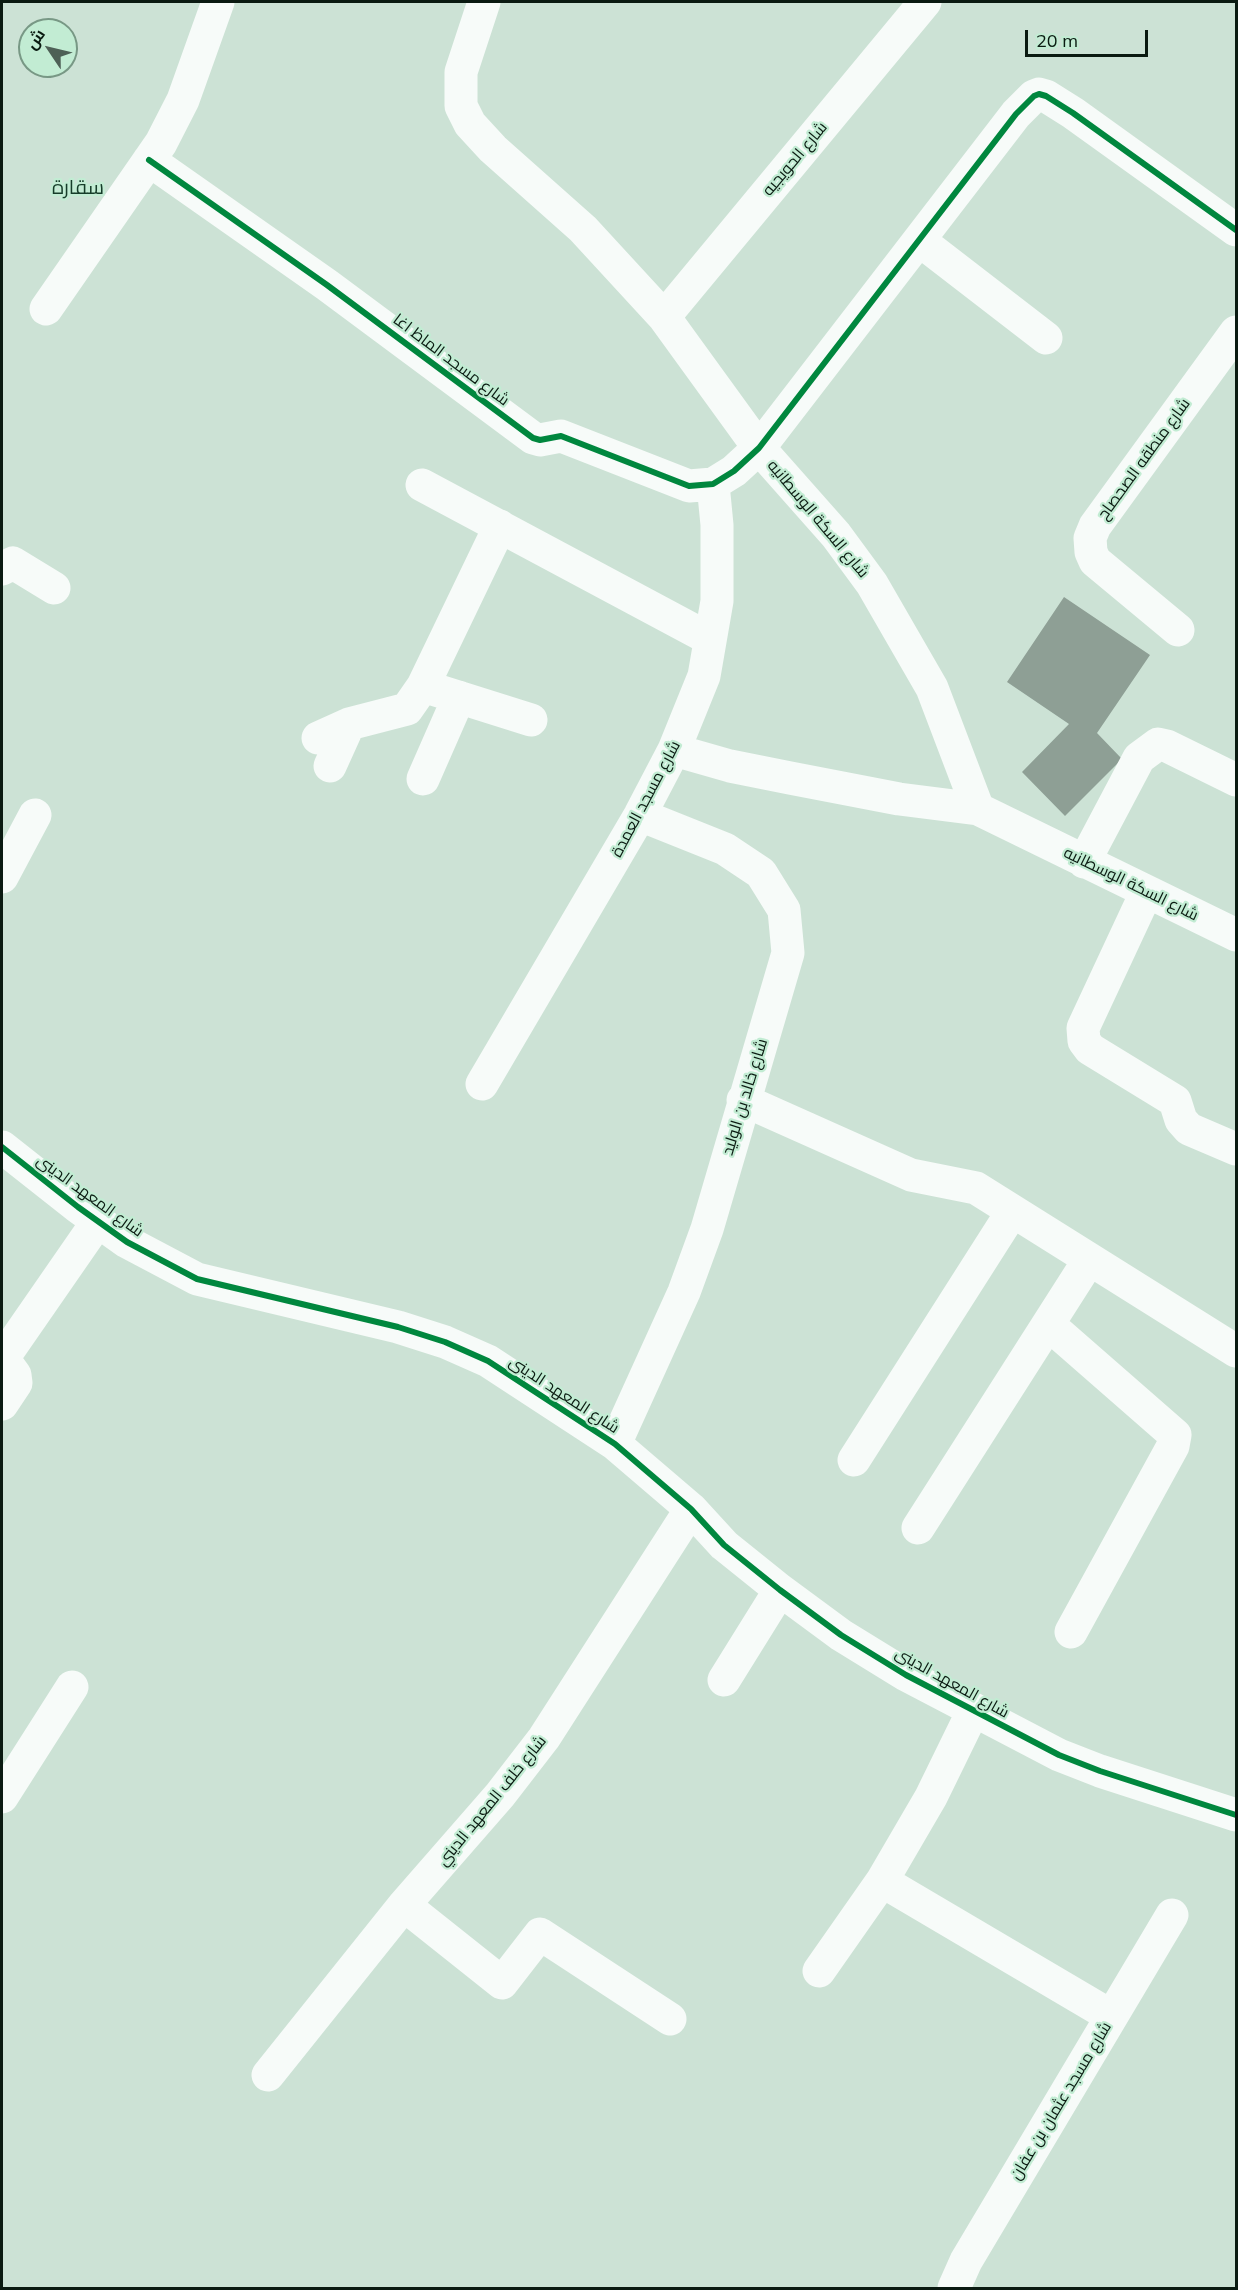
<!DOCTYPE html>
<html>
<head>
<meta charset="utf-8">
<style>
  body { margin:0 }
  #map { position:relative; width:1238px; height:2290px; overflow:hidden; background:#cce2d5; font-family:Mulish,Cairo,sans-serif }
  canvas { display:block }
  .frame { position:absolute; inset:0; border:3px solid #0a1a11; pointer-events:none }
  .north { position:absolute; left:18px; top:18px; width:60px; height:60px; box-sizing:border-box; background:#c2ecd3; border:2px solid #789885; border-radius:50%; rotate:305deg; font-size:16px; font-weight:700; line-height:24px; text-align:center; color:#0a1a11 }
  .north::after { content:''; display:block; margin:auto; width:21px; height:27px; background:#4e6056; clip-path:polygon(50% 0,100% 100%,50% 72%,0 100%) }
  .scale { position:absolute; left:1025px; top:30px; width:123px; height:27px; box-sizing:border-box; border:3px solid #0a1a11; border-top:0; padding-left:8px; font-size:18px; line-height:21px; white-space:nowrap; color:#0a1a11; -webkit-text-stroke:4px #c2ecd3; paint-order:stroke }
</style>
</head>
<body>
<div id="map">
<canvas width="1238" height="2290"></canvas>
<div class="frame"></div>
<div class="north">ش</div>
<div class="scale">20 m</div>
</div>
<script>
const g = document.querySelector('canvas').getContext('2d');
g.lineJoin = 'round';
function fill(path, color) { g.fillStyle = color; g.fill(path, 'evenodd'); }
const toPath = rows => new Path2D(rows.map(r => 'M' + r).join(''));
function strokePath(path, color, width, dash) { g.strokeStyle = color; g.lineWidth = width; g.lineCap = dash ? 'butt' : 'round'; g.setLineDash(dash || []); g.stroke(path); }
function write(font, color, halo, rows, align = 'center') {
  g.font = font + ' Mulish,Cairo,sans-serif'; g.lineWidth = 4.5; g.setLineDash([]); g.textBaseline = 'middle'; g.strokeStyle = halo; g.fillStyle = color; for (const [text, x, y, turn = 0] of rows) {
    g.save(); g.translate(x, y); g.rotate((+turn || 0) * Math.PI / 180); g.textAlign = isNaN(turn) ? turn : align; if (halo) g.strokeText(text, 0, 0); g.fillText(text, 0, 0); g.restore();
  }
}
fill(toPath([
  [1064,597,1150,655,1097,733,1122,759,1065,816,1022,772,1069,724,1007,682]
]), '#8e9f95');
strokePath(toPath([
  [484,2,461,72,461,106,470,124,493,149,583,229,664,317,759,448,836,535,872,584,932,688,978,809,1236,935],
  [149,160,327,285,533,438,540,440,561,436,689,486,713,484,734,471,759,448,1016,114,1034,96,1039,94,1046,96,1073,113,1236,230],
  [919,240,1046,338],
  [46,309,161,143,183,100,218,2],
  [664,317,925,2],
  [422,485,710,639],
  [2,569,13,563,54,588],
  [1178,630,1095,561,1091,552,1090,538,1095,526,1236,332],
  [423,686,531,720],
  [318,738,349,724,407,709,423,686,500,526],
  [674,750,730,766,790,778,899,799,978,809],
  [330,766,349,724],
  [423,779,459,697],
  [1084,862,1139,758,1158,744,1167,746,1236,780],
  [2,877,35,815],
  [1146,893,1083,1028,1084,1041,1090,1049,1175,1101,1181,1120,1189,1129,1236,1149],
  [482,1084,640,815,674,750,704,676,717,601,717,525,713,484],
  [743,1100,911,1175,976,1188,1236,1351],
  [2,1147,78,1207,127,1242,197,1279,398,1327,445,1342,488,1361,615,1444,691,1509,724,1545,780,1590,841,1635,906,1675,1059,1755,1100,1771,1236,1815],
  [1048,1324,1175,1435,1173,1446,1071,1632],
  [2,1404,16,1383,15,1375,7,1364,6,1358,8,1351,98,1221],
  [615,1444,684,1292,707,1229,788,953,784,910,761,873,725,849,640,815],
  [854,1460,1012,1212],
  [918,1528,1089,1260],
  [724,1680,780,1590],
  [2,1797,72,1687],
  [882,1881,1111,2016],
  [404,1905,502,1983,540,1934,670,2019],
  [819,1971,882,1881,931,1797,974,1709],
  [268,2075,404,1905,500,1795,544,1738,691,1509],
  [954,2288,966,2261,1172,1915]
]), '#f7fbf9', 33);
strokePath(toPath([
  [149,160,327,285,533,438,540,440,561,436,689,486,713,484,734,471,759,448,1016,114,1034,96,1039,94,1046,96,1073,113,1236,230],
  [2,1147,78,1207,127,1242,197,1279,398,1327,445,1342,488,1361,615,1444,691,1509,724,1545,780,1590,841,1635,906,1675,1059,1755,1100,1771,1236,1815]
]), '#00873e', 6);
write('16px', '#0a1a11', '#c2ecd3', [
  ["شارع الحويجيه",795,159,-50],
  ["شارع مسجد الماظ اغا",451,360,37],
  ["شارع منطقه الصحصاح",1144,459,-54],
  ["شارع السكة الوسطانيه",818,519,50],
  ["شارع مسجد العمدة",646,799,-62],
  ["شارع السكة الوسطانيه",1131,884,26],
  ["شارع خالد بن الوليد",745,1097,-73],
  ["شارع المعهد الدينى",90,1196,36],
  ["شارع المعهد الدينى",564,1395,33],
  ["شارع المعهد الدينى",952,1683,29],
  ["شارع خلف المعهد الديني",492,1801,-51],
  ["شارع مسجد عثمان بن عفان",1061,2101,-59]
]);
write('20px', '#163c29', '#c2ecd3', [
  ["سقارة",78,188]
]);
</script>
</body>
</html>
